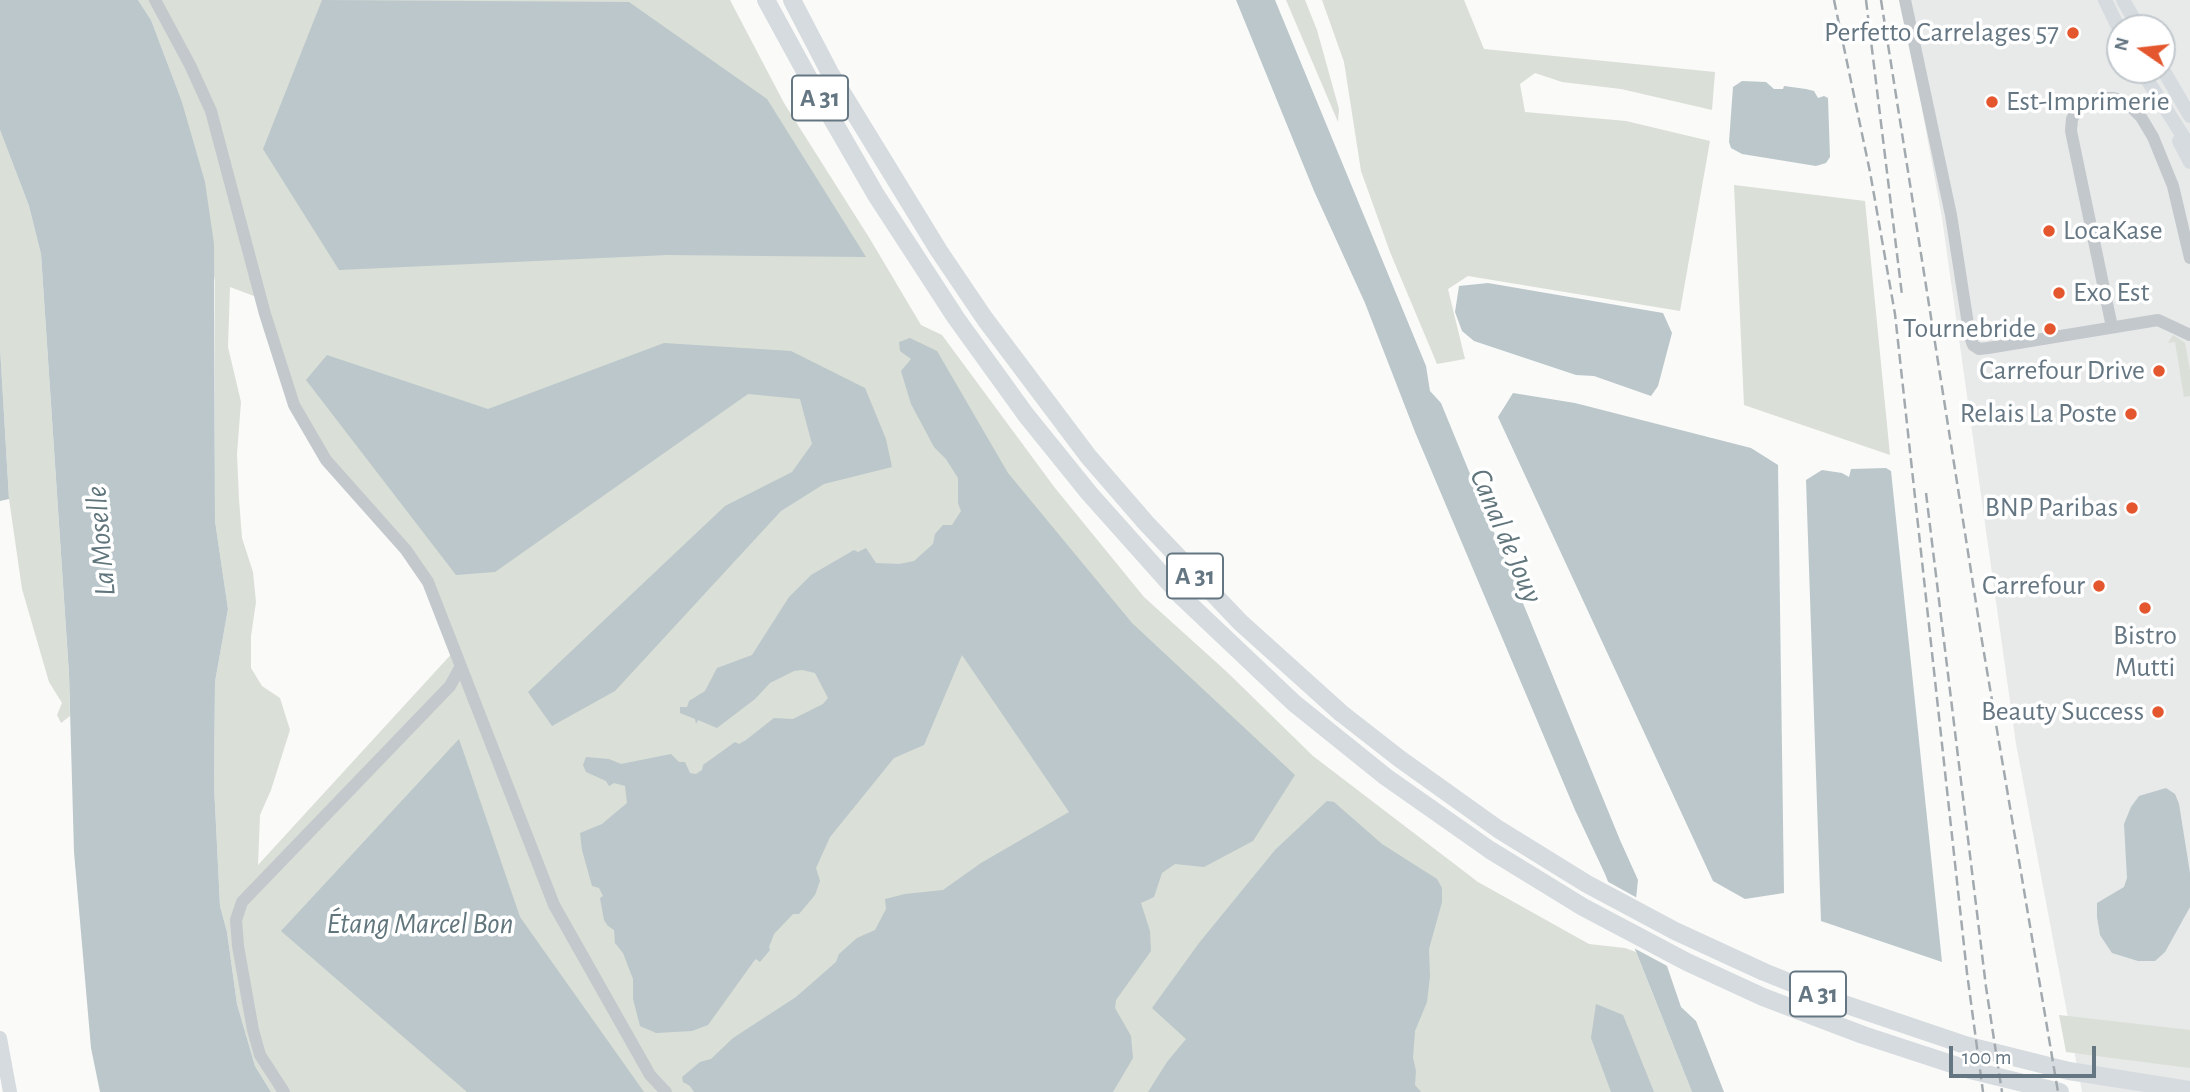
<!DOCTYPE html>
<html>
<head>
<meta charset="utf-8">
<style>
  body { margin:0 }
  #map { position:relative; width:2190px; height:1092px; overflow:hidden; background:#fafaf8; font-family:"Alegreya Sans",sans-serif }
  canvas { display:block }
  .north { position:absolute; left:2106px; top:14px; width:70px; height:70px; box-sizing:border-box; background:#fff; border:2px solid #c1c8cd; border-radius:50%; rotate:284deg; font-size:19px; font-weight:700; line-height:28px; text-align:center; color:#657683 }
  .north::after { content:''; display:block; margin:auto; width:24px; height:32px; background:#e4572e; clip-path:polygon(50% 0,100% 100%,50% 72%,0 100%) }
  .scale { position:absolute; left:1949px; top:1046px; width:147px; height:32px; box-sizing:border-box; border:4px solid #657683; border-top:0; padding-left:9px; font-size:21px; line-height:24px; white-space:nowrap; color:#657683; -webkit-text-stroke:5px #fff; paint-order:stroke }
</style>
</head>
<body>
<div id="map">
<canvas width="2190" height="1092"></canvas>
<div class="north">N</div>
<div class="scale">100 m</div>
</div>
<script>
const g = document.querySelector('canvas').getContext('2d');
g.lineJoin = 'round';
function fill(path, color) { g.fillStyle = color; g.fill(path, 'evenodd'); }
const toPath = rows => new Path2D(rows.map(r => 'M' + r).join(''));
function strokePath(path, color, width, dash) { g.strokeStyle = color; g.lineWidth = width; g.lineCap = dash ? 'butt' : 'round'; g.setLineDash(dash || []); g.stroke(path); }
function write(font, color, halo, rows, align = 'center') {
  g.font = font + ' "Alegreya Sans",sans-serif'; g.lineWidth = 7; g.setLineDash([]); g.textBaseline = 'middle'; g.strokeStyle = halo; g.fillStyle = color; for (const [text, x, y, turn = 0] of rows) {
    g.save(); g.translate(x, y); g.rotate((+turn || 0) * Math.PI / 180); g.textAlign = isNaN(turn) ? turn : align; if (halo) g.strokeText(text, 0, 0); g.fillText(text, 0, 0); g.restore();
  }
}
fill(toPath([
  [1902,0,2190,0,2190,1092,2082,1092,2016,744,1942,218],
  [2120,28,2162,28,2162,70,2120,70]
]), '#e8e9e9');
fill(toPath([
  [138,0,730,0,784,103,870,239,921,325,942,335,1055,488,1144,597,1227,672,1313,756,1478,882,1589,944,1625,948,1636,952,1692,1092,271,1092,255,1066,237,1004,227,932,220,906,214,785,215,682,228,609,215,521,215,281,181,99,151,20],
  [230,287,262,299,294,405,326,460,428,582,456,649,258,865,260,815,271,790,290,730,280,698,262,686,251,668,251,636,256,602,253,572,242,538,239,499,237,454,241,402,228,347],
  [1286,0,1305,0,1317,30,1339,109,1338,122],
  [1322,0,1464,0,1484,49,1715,72,1712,110,1621,89,1562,82,1535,73,1520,84,1525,112,1626,121,1710,141,1680,311,1468,276,1448,289,1465,359,1437,364,1390,252,1361,171,1344,62],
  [0,130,29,206,41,254,69,675,70,716,61,723,57,715,62,703,49,682,22,589,9,499,0,347],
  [1734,185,1865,201,1890,455,1744,405],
  [2173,335,2185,343,2190,371,2190,396,2184,397,2175,342,2168,343],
  [2059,1015,2190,1030,2190,1068,2066,1052]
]), '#dadfd7');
fill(toPath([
  [0,0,138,0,151,20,181,99,205,182,214,244,215,521,228,609,215,682,214,785,220,906,227,932,237,1004,255,1066,271,1092,100,1092,91,1048,74,852,69,674,41,254,29,206,0,130],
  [322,0,629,2,767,99,866,257,667,255,339,270,263,149],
  [1236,0,1275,0,1426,366,1430,391,1441,403,1620,840,1638,880,1636,899,1666,963,1681,1007,1696,1021,1724,1092,1692,1092,1605,874,1575,810,1415,432,1365,303,1314,191],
  [1742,81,1766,82,1774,89,1783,89,1784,86,1806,89,1814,91,1818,98,1824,96,1828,98,1830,157,1826,163,1816,166,1742,154,1731,148,1729,142,1733,87],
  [1488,283,1663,313,1672,333,1658,386,1651,396,1594,376,1576,375,1474,341,1462,331,1455,312,1459,286],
  [910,338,937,351,1008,473,1132,623,1295,775,1253,841,1204,867,1175,864,1162,873,1154,897,1141,903,1150,931,1151,951,1116,1000,1115,1008,1131,1036,1133,1058,1113,1092,694,1092,690,1086,683,1082,682,1077,700,1062,711,1059,733,1038,796,997,836,962,839,954,857,938,875,930,886,909,885,899,905,894,943,890,981,863,1069,812,962,655,924,745,894,758,830,837,816,868,820,881,815,895,799,914,793,914,774,934,769,947,770,950,760,962,756,959,754,961,708,1025,692,1031,656,1033,640,1026,633,999,633,979,623,953,615,943,614,930,608,926,604,920,600,898,603,896,599,888,592,886,582,850,580,833,602,824,627,803,625,786,614,783,609,786,606,781,586,772,583,765,586,757,609,759,621,764,671,754,679,762,685,762,690,773,696,774,702,770,703,765,735,742,739,744,746,740,774,718,793,719,823,704,828,698,815,673,802,670,794,671,770,683,755,699,717,728,698,720,696,724,695,719,680,713,680,707,687,707,689,701,705,691,717,668,752,655,789,597,811,575,854,550,858,552,866,548,876,563,899,564,914,561,933,544,935,534,943,525,952,525,961,511,958,503,958,478,946,459,934,447,911,404,901,371,911,359,900,351,899,342],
  [664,343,791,351,865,388,886,439,892,467,824,484,781,511,615,691,552,726,528,692,725,506,792,472,812,444,800,399,748,394,495,572,456,575,306,380,327,355,488,409],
  [0,347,9,499,0,501],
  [1513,393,1575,403,1751,448,1778,465,1784,893,1745,899,1713,881,1498,417],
  [1886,468,1891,471,1942,962,1821,921,1806,480,1822,470,1842,473,1849,477,1851,469],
  [459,739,520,917,644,1092,467,1092,281,931],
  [2166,788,2175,794,2179,804,2190,873,2190,907,2165,952,2155,961,2138,961,2112,953,2100,935,2097,917,2097,903,2124,887,2127,878,2124,824,2131,807,2139,796],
  [1327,801,1334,802,1382,844,1437,879,1442,888,1442,902,1429,949,1430,976,1427,1002,1415,1031,1413,1058,1416,1071,1415,1085,1421,1092,1148,1092,1167,1062,1186,1039,1152,1008,1199,943,1275,850],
  [1596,1004,1623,1015,1654,1092,1611,1092,1591,1038]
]), '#bbc7cb');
fill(toPath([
  [1603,879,1641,900,1671,968,1630,946]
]), '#fafaf8');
strokePath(toPath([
  [155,0,190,65,211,111,265,314,294,405,326,460,406,550,428,582,554,905,650,1075,666,1092],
  [1905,0,1951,215,1970,337,1973,345,1979,349,1988,348,2158,320,2190,335],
  [2112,327,2071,131,2072,119,2079,108,2086,102,2100,98,2114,98,2127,103,2141,117,2153,137,2173,186,2190,258],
  [284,1092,260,1055,253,1030,238,946,236,920,242,902,450,686,461,666]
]), '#c3c8cc', 12);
strokePath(toPath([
  [2105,0,2120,31],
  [2123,0,2139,28],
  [2162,68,2190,116],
  [2141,70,2190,147],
  [2179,141,2190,162],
  [0,1038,10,1092]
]), '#d6dbdf', 14);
strokePath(toPath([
  [766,0,813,86,876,195,956,318,1026,415,1089,493,1180,595,1294,703,1386,777,1490,850,1583,907,1687,962,1763,997,1863,1035,1970,1070,2060,1092],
  [792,0,830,73,939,251,985,319,1088,456,1146,523,1240,622,1341,713,1400,759,1498,829,1587,884,1675,931,1764,972,1844,1004,1965,1045,2069,1071,2190,1090]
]), '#d6dbdf', 18);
strokePath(toPath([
  [1834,0,1870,172,1895,314,1967,973,1983,1092],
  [1866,0,1902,295],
  [1881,0,1982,641,2058,1092],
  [1926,493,1986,987,2002,1092]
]), '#a2aab0', 2.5, [10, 5]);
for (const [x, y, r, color] of [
  [2073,33,7,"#e4572e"],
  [1992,102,7,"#e4572e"],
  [2049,231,7,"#e4572e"],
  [2059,293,7,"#e4572e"],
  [2050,329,7,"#e4572e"],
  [2159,371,7,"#e4572e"],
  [2131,414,7,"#e4572e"],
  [2132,508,7,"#e4572e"],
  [2099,586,7,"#e4572e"],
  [2145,608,7,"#e4572e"],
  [2158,712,7,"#e4572e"]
]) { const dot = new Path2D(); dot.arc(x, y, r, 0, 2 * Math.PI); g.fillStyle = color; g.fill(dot); strokePath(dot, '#fff', 2.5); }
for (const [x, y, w] of [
  [820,98,56],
  [1195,576,56],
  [1818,994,56]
]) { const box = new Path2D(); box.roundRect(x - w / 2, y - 22.5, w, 45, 5); g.fillStyle = '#fff'; g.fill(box); strokePath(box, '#657683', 2); }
write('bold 26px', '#657683', null, [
  ["A 31",820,98],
  ["A 31",1195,576],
  ["A 31",1818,994]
]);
write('28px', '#657683', '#fff', [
  ["Perfetto Carrelages 57",2059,33],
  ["Est-Imprimerie",2006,102,"left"],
  ["LocaKase",2063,231,"left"],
  ["Exo Est",2073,293,"left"],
  ["Tournebride",2036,329],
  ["Carrefour Drive",2145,371],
  ["Relais La Poste",2117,414],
  ["BNP Paribas",2118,508],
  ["Carrefour",2085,586],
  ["Bistro",2145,636,"center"],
  ["Mutti",2145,668,"center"],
  ["Beauty Success",2144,712]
], 'right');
write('italic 30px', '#60757c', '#fff', [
  ["Canal de Jouy",1506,536,67],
  ["La Moselle",101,541,-95],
  ["Étang Marcel Bon",420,924]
]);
</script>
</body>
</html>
